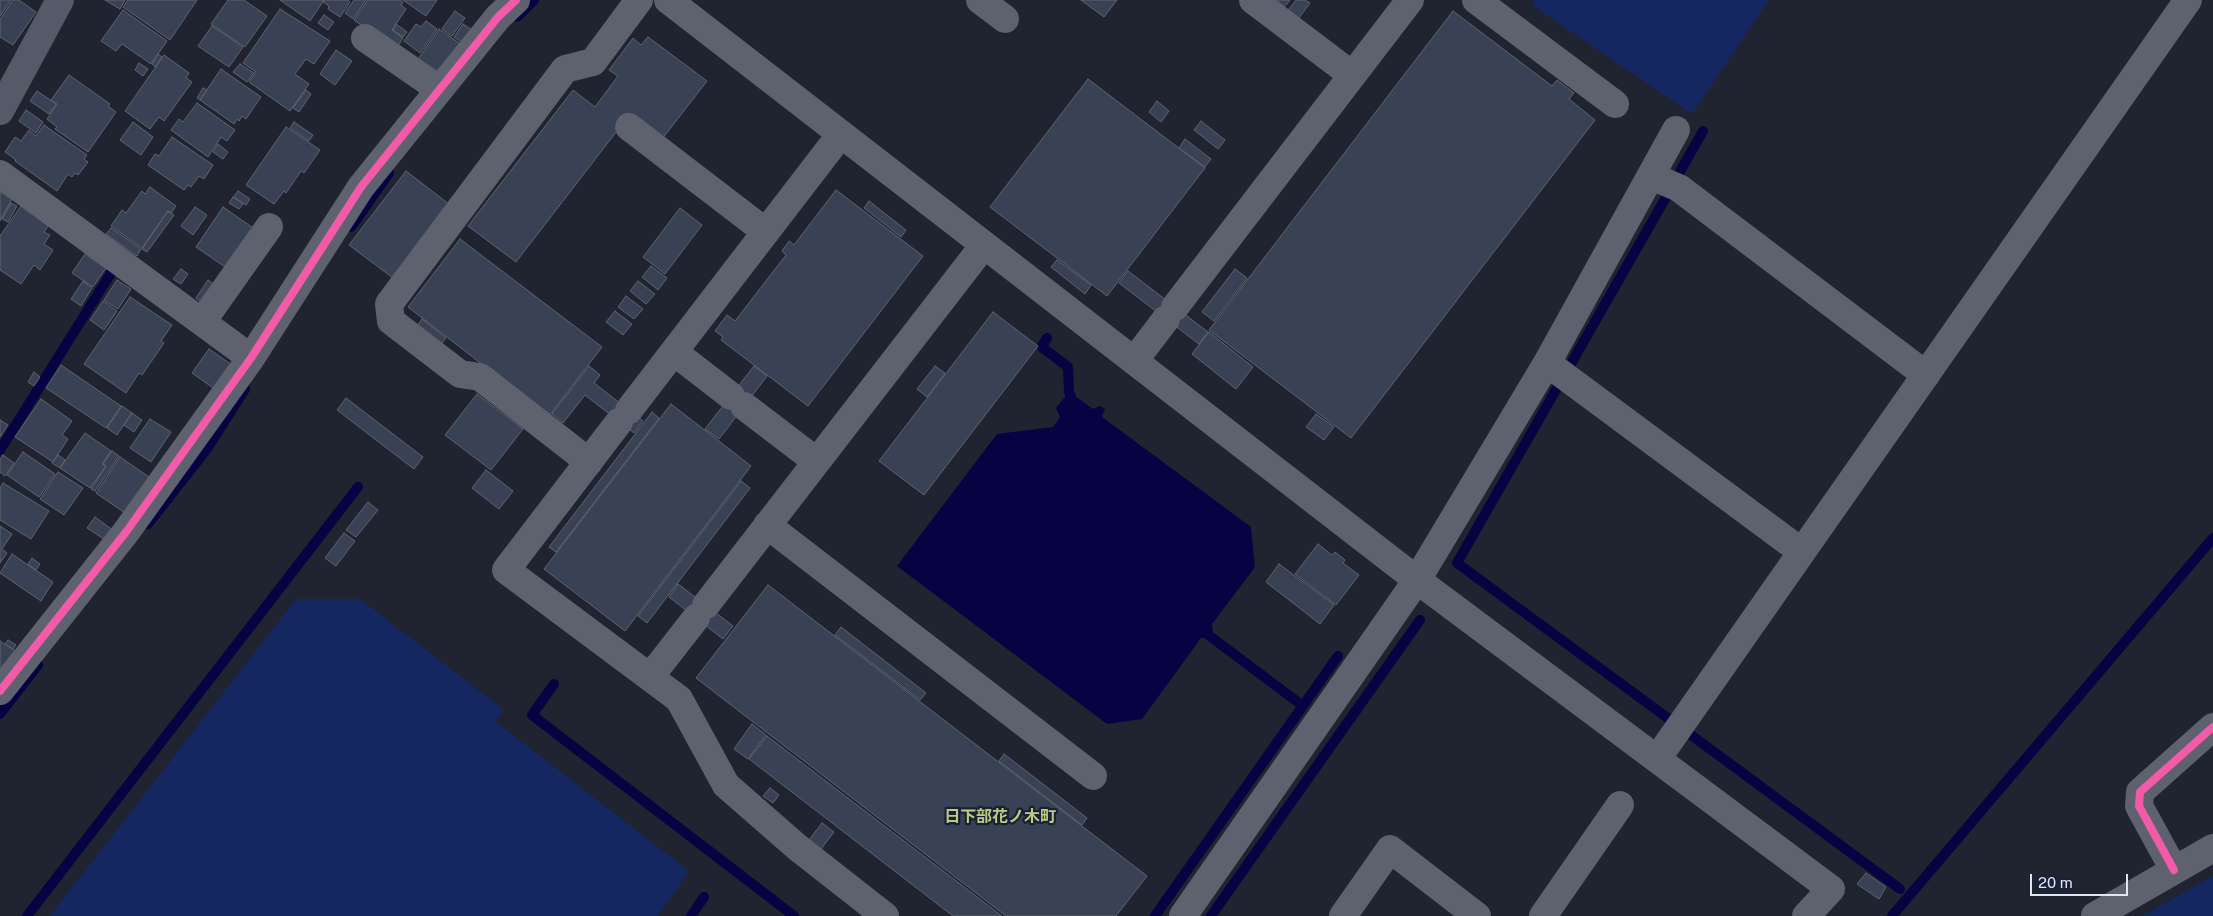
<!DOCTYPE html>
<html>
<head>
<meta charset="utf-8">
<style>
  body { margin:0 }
  #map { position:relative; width:2213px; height:916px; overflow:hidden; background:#1f2430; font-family:"Public Sans",sans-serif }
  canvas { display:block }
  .scale { position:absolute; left:2030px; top:874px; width:98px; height:22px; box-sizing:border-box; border:2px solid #dee5f5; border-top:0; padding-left:6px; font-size:15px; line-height:18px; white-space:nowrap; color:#dee5f5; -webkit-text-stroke:4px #182137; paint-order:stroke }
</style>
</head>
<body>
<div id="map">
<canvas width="2213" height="916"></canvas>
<div class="scale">20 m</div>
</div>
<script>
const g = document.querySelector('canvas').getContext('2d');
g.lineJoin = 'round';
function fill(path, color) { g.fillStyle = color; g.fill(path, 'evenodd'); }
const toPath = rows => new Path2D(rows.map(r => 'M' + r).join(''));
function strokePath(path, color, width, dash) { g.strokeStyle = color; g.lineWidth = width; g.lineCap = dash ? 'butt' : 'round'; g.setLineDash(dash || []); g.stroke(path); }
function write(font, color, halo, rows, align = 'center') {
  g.font = font + ' "Public Sans","Noto Sans JP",sans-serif'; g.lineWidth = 4.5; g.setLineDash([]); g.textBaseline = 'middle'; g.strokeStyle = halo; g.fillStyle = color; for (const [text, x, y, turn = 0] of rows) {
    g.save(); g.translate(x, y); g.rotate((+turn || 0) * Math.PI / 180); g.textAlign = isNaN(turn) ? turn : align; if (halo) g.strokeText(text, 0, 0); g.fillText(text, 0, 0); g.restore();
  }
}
fill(toPath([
  [1535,0,1769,0,1692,114,1532,5],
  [296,599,360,599,504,710,495,721,689,871,658,916,50,916],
  [2213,876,2213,916,2142,916]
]), '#152761');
fill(toPath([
  [1069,392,1093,409,1100,406,1105,409,1102,417,1251,527,1255,567,1212,624,1213,632,1209,637,1201,638,1142,719,1107,724,897,566,997,434,1053,427,1060,417,1056,408]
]), '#050341');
strokePath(toPath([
  [517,17,534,0],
  [1677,177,1703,131],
  [351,227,389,173],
  [1047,338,1042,346,1043,348,1068,367,1069,392,1074,404],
  [1568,369,1669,192],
  [1561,381,1457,563,1669,719],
  [0,450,111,273],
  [148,524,207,449,245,389],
  [1199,628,1303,706],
  [554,684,532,715,794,916],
  [0,714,38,665],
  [1691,735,1900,889],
  [27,916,358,487],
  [691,916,704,897],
  [1155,916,1338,656],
  [1211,916,1420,620],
  [1892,916,2213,538]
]), '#050341', 10);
const building = toPath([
  [0,0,11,0,0,16,0,0],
  [13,0,19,0,36,12,13,45,0,37,0,19,13,0],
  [105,0,125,0,120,9,105,0],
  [128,0,197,0,170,40,123,7,128,0],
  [228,0,244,0,267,16,245,47,211,24,228,0],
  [280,0,324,0,310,21,280,0],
  [325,0,348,0,350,2,340,17,328,9,329,6,323,2,325,0],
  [354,0,366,0,353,19,345,13,354,0],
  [368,0,399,0,403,2,401,5,406,9,392,30,403,38,396,49,354,20,368,0],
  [403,0,437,0,426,16,403,0],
  [1081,0,1117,0,1104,17,1081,0],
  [1273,0,1290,0,1282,10,1273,0],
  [1296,0,1305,0,1310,3,1296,22,1285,14,1296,0],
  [280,9,330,41,314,64,306,59,295,74,309,84,290,111,249,82,256,72,243,63,280,9],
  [123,10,167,41,151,64,122,44,116,51,101,41,123,10],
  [455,11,465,18,452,36,442,29,455,11],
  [1453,11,1552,86,1557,80,1574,93,1569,99,1595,120,1351,438,1209,330,1453,11],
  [324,15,334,22,328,30,318,23,324,15],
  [426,21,437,29,420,53,404,41,416,24,421,27,426,21],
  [396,24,407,32,403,37,393,30,396,24],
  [463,24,472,30,463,43,454,37,463,24],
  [212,26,243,47,229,67,198,46,212,26],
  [439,29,462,45,440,75,418,59,439,29],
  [648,37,707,81,662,139,630,114,516,262,468,226,573,90,595,107,618,76,609,70,633,38,641,45,648,37],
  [336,50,352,61,335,85,320,74,336,50],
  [158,54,162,57,155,67,152,64,158,54],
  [164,55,189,73,186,78,192,82,164,121,159,117,150,129,125,111,164,55],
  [139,63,148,69,143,76,135,70,139,63],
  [240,64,254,73,247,82,233,72,240,64],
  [221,69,261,97,246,119,242,116,239,121,237,119,234,124,200,100,221,69],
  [69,75,110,104,108,106,116,112,88,152,55,129,57,127,47,119,57,104,51,100,69,75],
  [1088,79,1205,168,1107,296,990,207,1088,79],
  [203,88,207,90,200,100,197,98,203,88],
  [306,90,311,94,299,112,293,108,306,90],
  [37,91,56,104,49,114,30,101,37,91],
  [1157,101,1169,111,1161,122,1149,112,1157,101],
  [197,103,235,130,227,141,221,137,208,157,171,130,179,119,183,122,197,103],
  [26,110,43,122,36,133,19,121,26,110],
  [1201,121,1225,140,1218,149,1194,130,1201,121],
  [133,122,153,137,141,155,120,140,133,122],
  [294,122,313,135,309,141,290,128,294,122],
  [44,125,87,155,84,159,88,162,78,175,75,173,72,177,68,174,57,191,15,161,16,160,5,152,15,137,21,141,29,130,36,136,44,125],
  [286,127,320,150,304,173,301,171,286,193,284,191,274,204,246,185,286,127],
  [172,137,213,165,204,179,199,176,191,187,188,185,184,190,148,165,155,154,159,156,172,137],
  [1185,139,1211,159,1205,167,1179,148,1185,139],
  [218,144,228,152,223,159,213,152,218,144],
  [406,171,454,208,397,281,349,245,406,171],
  [150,187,176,206,171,213,168,211,142,248,111,226,122,210,126,213,142,191,145,194,150,187],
  [836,190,923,256,808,406,721,340,723,337,715,331,727,315,735,321,786,255,782,251,789,241,794,245,836,190],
  [238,191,250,199,246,205,234,197,238,191],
  [0,192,12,199,0,221,0,192],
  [233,197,243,204,239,209,229,203,233,197],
  [869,201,906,230,901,237,864,208,869,201],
  [11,203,17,206,8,222,2,219,11,203],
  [21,206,49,225,44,232,50,235,44,244,53,250,40,270,34,265,21,284,0,270,0,236,21,206],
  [195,207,207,215,193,235,181,226,195,207],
  [223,207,256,230,228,269,196,247,223,207],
  [680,208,702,225,665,274,643,257,680,208],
  [168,211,174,215,147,252,142,249,168,211],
  [111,228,141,249,137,256,106,234,111,228],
  [460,239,602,347,549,416,408,307,460,239],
  [85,254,106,268,93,287,72,273,85,254],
  [1057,260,1091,285,1085,294,1051,267,1057,260],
  [651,266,667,278,658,290,642,277,651,266],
  [181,269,188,274,181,284,173,279,181,269],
  [1235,269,1247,278,1214,321,1202,312,1235,269],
  [1128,271,1208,332,1199,344,1119,283,1128,271],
  [117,280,131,289,118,309,104,300,117,280],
  [208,280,216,286,203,304,196,298,208,280],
  [83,281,92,288,81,306,71,299,83,281],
  [638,281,655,294,646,304,630,291,638,281],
  [626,296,643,309,634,319,618,307,626,296],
  [130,297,172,325,161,341,164,343,142,375,139,373,126,393,84,364,130,297],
  [103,301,117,311,104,330,90,320,103,301],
  [615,311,632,324,623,335,606,322,615,311],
  [993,312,1038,346,924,495,879,461,993,312],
  [422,319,446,338,439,347,415,329,422,319],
  [1209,332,1253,367,1236,389,1192,354,1209,332],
  [209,349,232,365,216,390,192,373,209,349],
  [61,365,121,406,106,428,46,388,61,365],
  [589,366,600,375,594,383,643,421,634,433,585,395,563,423,552,414,589,366],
  [754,366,767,376,719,439,705,429,754,366],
  [935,366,945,373,927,397,917,389,935,366],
  [34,372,40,377,34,386,28,382,34,372],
  [477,394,523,429,491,470,445,435,477,394],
  [346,398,423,457,414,469,337,410,346,398],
  [41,399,72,421,62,435,68,439,53,462,15,437,41,399],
  [671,404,751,466,625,631,544,569,671,404],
  [122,406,132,413,117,435,107,428,122,406],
  [652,412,659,418,556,552,549,547,652,412],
  [132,413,142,420,134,432,124,425,132,413],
  [1316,414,1334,427,1324,440,1306,427,1316,414],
  [150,419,171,432,151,462,130,448,150,419],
  [0,420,8,425,0,437,0,420],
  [85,433,111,451,102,464,106,466,90,488,60,468,85,433],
  [112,451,119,456,95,491,91,489,106,466,103,464,112,451],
  [23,452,55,474,39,497,7,475,23,452],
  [3,455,14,463,5,476,0,472,0,460,3,455],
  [58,455,65,460,60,468,52,463,58,455],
  [120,457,149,477,125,513,96,493,120,457],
  [486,470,513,491,499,509,472,488,486,470],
  [58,472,83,488,64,515,40,499,58,472],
  [741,481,750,488,647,623,638,616,741,481],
  [3,483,49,511,31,539,0,520,0,488,3,483],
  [368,502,378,510,356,537,346,530,368,502],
  [95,517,114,531,107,541,87,528,95,517],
  [0,526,12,534,2,549,7,553,0,563,0,526],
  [344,533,355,541,336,566,325,558,344,533],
  [1318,544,1332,555,1335,552,1345,560,1343,563,1359,575,1336,605,1295,574,1318,544],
  [12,554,53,582,41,601,0,573,12,554],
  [32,558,40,564,36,570,28,564,32,558],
  [1279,564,1334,605,1320,624,1266,582,1279,564],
  [678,584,733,626,723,639,669,597,678,584],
  [768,585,1147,876,1116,916,1006,916,696,678,768,585],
  [841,627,926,693,920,700,835,635,841,627],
  [8,640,16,645,13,649,5,644,8,640],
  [0,641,17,652,0,674,0,641],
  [752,724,766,735,748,759,734,749,752,724],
  [767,736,1002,916,953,916,749,759,767,736],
  [1004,754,1087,818,1082,825,999,761,1004,754],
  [770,788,779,795,773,803,763,796,770,788],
  [822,823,834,832,821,849,809,840,822,823],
  [1866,873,1886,887,1879,899,1857,884,1866,873]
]);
fill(building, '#394154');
strokePath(building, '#5f646f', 1);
strokePath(toPath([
  [668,0,1417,580,1831,889,1806,916],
  [980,0,1005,19],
  [1253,0,1352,75],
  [1476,0,1615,104],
  [365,38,439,89],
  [629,127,766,232],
  [0,174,251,358],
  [1651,176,1679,188,1926,375],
  [1175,307,1410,0],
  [202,322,269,227],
  [674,352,731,396],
  [1134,361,1166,319],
  [1547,363,1802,552],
  [744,406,816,461],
  [629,410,841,134],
  [619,422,506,570,679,699,726,785,797,847,885,916],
  [589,462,480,377,460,374,391,321,389,304,565,69,593,62,639,0],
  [767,525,1093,776],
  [706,605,984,245],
  [650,677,696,618],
  [0,691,126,532,251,358,361,187,498,17,516,0],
  [1657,759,2188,0],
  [2174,870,2139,806,2140,792,2213,727],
  [1183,916,1417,580,1547,363,1676,130],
  [1343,916,1390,849,1477,916],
  [1543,916,1620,805],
  [2095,916,2213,848]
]), '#5d626e', 28);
strokePath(toPath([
  [0,111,60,0]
]), '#555a68', 28);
strokePath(toPath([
  [0,691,126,532,251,358,361,187,498,17,516,0],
  [2174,870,2139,806,2140,792,2213,727]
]), '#f35aa7', 8);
write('bold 16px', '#bfcb7f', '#182137', [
  ["日下部花ノ木町",1000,817]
]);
</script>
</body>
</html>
